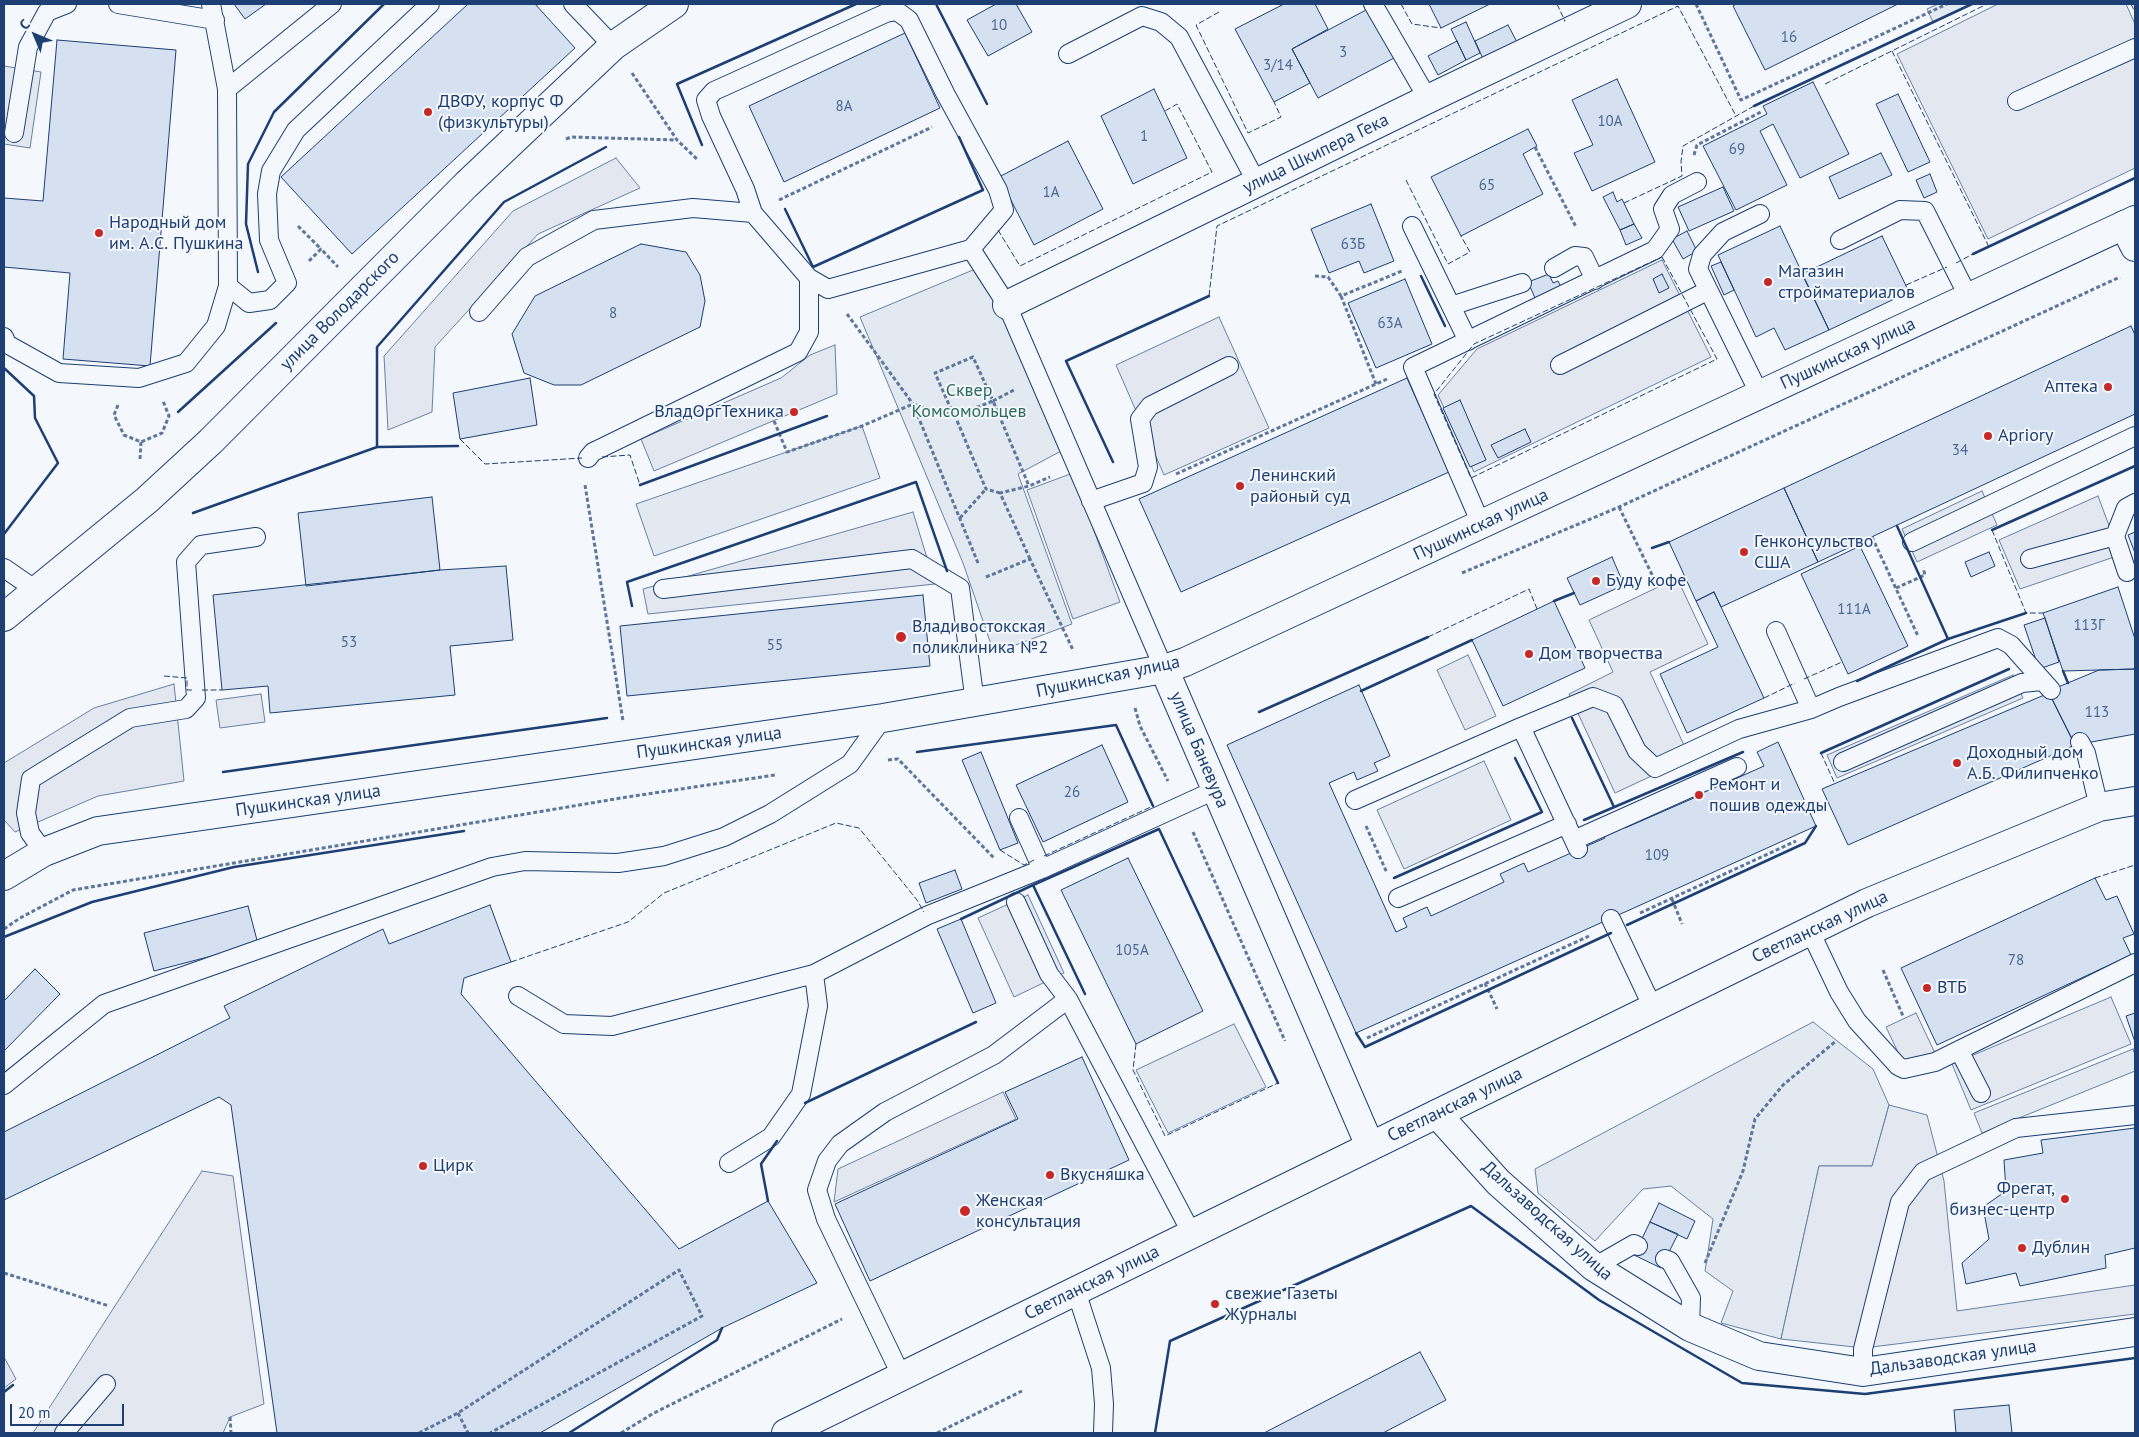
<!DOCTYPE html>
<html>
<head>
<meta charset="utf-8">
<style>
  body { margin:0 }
  #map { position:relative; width:2139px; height:1437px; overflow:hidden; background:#f4f7fb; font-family:"PT Sans",sans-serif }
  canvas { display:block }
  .frame { position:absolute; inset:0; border:5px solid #1d3f73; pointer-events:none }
  .north { position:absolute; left:10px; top:10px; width:50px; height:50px; -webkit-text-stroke:4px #f4f7fb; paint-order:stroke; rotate:315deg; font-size:14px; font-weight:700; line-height:20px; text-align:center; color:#1d3f73 }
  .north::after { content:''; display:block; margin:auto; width:18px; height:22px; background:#1d3f73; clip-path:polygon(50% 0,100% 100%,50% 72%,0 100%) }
  .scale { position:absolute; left:10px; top:1404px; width:114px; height:22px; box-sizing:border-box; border:2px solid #1d3f73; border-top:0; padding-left:6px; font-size:15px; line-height:18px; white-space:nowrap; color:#1d3f73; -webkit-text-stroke:4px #f4f7fb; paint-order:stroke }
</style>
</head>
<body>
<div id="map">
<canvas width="2139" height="1437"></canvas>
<div class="frame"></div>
<div class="north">С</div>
<div class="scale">20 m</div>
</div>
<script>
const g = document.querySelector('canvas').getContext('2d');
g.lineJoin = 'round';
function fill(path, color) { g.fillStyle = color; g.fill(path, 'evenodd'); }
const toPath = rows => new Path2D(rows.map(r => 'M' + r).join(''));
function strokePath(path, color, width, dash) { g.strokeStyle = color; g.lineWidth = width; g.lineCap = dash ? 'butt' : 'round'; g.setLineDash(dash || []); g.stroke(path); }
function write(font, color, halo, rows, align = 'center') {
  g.font = font + ' "PT Sans",sans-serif'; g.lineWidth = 4; g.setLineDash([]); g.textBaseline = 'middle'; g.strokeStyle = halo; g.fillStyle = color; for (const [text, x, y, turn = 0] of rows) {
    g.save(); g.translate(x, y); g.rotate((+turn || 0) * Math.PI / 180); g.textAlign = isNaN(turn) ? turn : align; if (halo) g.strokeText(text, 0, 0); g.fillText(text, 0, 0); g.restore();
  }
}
const green = toPath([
  [1938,4,1972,4,1933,22,1927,9,1938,4],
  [985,265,1063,450,1018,474,1072,624,994,653,963,563,860,317,985,265],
  [862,426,880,478,654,556,636,504,862,426],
  [1484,761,1511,820,1404,869,1377,810,1484,761],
  [1813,1022,1873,1069,1889,1105,1872,1166,1819,1166,1781,1339,1721,1323,1733,1291,1705,1271,1713,1219,1671,1186,1643,1189,1595,1241,1538,1193,1535,1169,1813,1022],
  [1234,1024,1266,1087,1168,1133,1136,1070,1234,1024],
  [2133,1049,2135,1055,2135,1071,1982,1133,1974,1113,2133,1049]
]);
fill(green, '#e3e9f0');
strokePath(green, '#687fa3', 1);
const parking = toPath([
  [1998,4,2126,4,2135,24,2135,168,1988,239,1897,54,1998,4],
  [4,66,41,72,30,148,4,144,4,66],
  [616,158,640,188,538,234,435,347,432,412,388,430,384,356,513,211,616,158],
  [1662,260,1711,357,1474,472,1438,395,1477,349,1662,260],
  [1219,317,1269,428,1164,475,1116,365,1219,317],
  [835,345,837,394,654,471,641,439,781,378,810,355,835,345],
  [1073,473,1120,602,1073,619,1027,490,1073,473],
  [1982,491,1997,525,1917,562,1902,529,1982,491],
  [2098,496,2120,555,2020,589,1999,540,2098,496],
  [913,512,935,584,648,614,643,589,913,512],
  [1677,578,1708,644,1650,672,1690,758,1615,793,1569,694,1613,672,1589,620,1677,578],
  [1468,655,1496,716,1465,730,1437,670,1468,655],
  [2013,675,2023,698,1837,778,1827,755,2013,675],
  [174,684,184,781,98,796,15,832,4,820,4,763,94,708,174,684],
  [261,694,265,722,220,728,216,700,261,694],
  [1028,895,1064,973,1014,997,978,918,1028,895],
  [2111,997,2131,1044,1971,1110,1952,1064,2111,997],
  [1916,1013,1935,1053,1905,1067,1886,1027,1916,1013],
  [1003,1092,1016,1119,834,1202,838,1169,1003,1092],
  [1889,1105,1927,1115,1944,1181,1957,1311,2135,1285,2135,1314,1864,1348,1781,1339,1819,1166,1872,1166,1889,1105],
  [202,1171,233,1176,264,1404,230,1417,223,1433,33,1433,202,1171],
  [4,1357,16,1379,4,1388,4,1357]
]);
fill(parking, '#e3e8f0');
strokePath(parking, '#687fa3', 1);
const building = toPath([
  [234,4,266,4,245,19,234,4],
  [468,4,535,4,575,48,352,254,281,177,468,4],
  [996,4,1016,4,1032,32,988,56,967,20,996,4],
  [1284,4,1315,4,1328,29,1292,49,1310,83,1274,102,1235,29,1284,4],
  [1429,4,1490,4,1441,28,1429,4],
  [1736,4,1898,4,1765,70,1733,6,1736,4],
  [1368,9,1394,58,1318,98,1292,49,1368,9],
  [1466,22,1480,53,1466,60,1451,29,1466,22],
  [1508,25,1518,44,1484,61,1475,41,1508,25],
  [905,33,940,108,784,182,749,106,905,33],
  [57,40,176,50,150,366,63,359,70,273,4,267,4,198,43,201,57,40],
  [1457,41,1466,60,1438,75,1428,56,1457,41],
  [1617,79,1655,162,1592,191,1574,153,1593,145,1572,100,1617,79],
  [1813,82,1849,154,1800,178,1773,124,1760,131,1787,185,1736,210,1703,146,1767,114,1763,106,1813,82],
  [1154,89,1187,158,1133,184,1101,116,1154,89],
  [1898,94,1930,162,1908,172,1876,104,1898,94],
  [1528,129,1537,146,1523,154,1543,194,1461,236,1431,177,1528,129],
  [1068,141,1103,209,1034,245,999,177,1068,141],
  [1881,153,1892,175,1839,199,1829,177,1881,153],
  [1930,174,1937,192,1924,198,1916,180,1930,174],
  [1723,187,1734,211,1689,231,1678,207,1723,187],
  [1613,192,1617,202,1622,199,1634,224,1620,230,1603,197,1613,192],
  [1371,204,1394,261,1364,273,1359,261,1329,273,1311,229,1371,204],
  [1634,224,1642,238,1626,245,1620,230,1634,224],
  [1780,226,1829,330,1785,350,1774,328,1756,337,1718,255,1780,226],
  [1687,231,1697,251,1683,259,1672,239,1687,231],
  [1882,236,1909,292,1829,330,1802,274,1882,236],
  [641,244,686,252,700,275,705,301,700,327,581,385,554,385,524,373,512,334,535,296,641,244],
  [1721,262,1734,290,1724,295,1711,266,1721,262],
  [1549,274,1553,283,1558,281,1561,287,1535,298,1528,282,1549,274],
  [1662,274,1669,288,1659,293,1653,279,1662,274],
  [1405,279,1432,344,1376,368,1348,303,1405,279],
  [2131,326,2135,335,2135,414,1818,562,1784,488,2131,326],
  [530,378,537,425,460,439,453,393,530,378],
  [1407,378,1449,472,1181,592,1139,499,1407,378],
  [1460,400,1486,460,1470,467,1443,408,1460,400],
  [1525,429,1531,442,1498,458,1491,445,1525,429],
  [1784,488,1818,562,1721,607,1714,592,1696,601,1669,542,1784,488],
  [432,497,440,570,306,586,298,513,432,497],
  [2135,532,2135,553,2128,535,2135,532],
  [1860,546,1908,646,1848,674,1801,574,1860,546],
  [1989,552,1995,566,1971,577,1965,562,1989,552],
  [1612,557,1624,585,1580,605,1567,578,1612,557],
  [506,566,513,640,450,646,455,695,270,713,268,686,222,690,213,595,440,570,506,566],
  [2118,587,2135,639,2135,669,2063,671,2043,613,2118,587],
  [1714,592,1764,698,1687,733,1660,674,1718,647,1696,601,1714,592],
  [923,595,930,666,627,696,620,626,923,595],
  [1554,601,1585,668,1503,706,1472,640,1554,601],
  [2045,618,2059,662,2039,669,2024,625,2045,618],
  [2135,669,2135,734,2075,745,2049,693,2051,690,2099,670,2135,669],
  [1359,685,1390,756,1374,763,1378,771,1357,780,1354,772,1329,783,1396,932,1407,927,1403,918,1427,907,1431,916,1504,882,1500,874,1524,863,1528,872,1605,838,1602,831,1622,822,1625,828,1703,794,1700,787,1723,776,1726,783,1764,766,1757,752,1778,742,1816,826,1356,1033,1227,745,1359,685],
  [2049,693,2075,745,1848,845,1822,789,2049,693],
  [1102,745,1128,802,1043,842,1016,785,1102,745],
  [981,752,1018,843,1000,850,962,760,981,752],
  [1128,858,1203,1011,1136,1044,1061,890,1128,858],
  [955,870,962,889,926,903,919,883,955,870],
  [2095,878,2106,900,2117,896,2134,934,2123,938,2131,955,1937,1045,1901,968,2095,878],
  [490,905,511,962,464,978,461,994,679,1249,768,1201,817,1283,722,1328,540,1433,277,1433,231,1105,219,1097,4,1200,4,1132,230,1018,224,1006,383,929,389,944,490,905],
  [248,906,258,944,154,971,144,933,248,906],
  [961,919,996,1003,973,1013,937,929,961,919],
  [35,969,60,994,4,1051,4,1001,35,969],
  [2135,1013,2135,1042,2126,1016,2135,1013],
  [1082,1057,1129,1160,870,1281,835,1204,1018,1119,1005,1092,1082,1057],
  [2135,1128,2135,1248,2105,1255,2106,1268,2020,1286,2016,1273,1966,1284,1962,1263,1989,1239,1983,1207,2006,1191,2004,1160,2043,1153,2041,1140,2135,1128],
  [1659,1203,1695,1221,1687,1239,1650,1222,1659,1203],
  [1650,1222,1678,1234,1661,1268,1634,1255,1650,1222],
  [1420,1352,1446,1400,1383,1433,1264,1433,1420,1352],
  [2009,1405,2012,1433,1956,1433,1954,1410,2009,1405]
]);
fill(building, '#d5e0f0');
strokePath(building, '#1d3f73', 1);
const lane = toPath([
  [118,4,215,20],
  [211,4,227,89,228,286,249,303,270,300,287,283,269,240,267,194,271,171,296,130,430,4],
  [573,4,613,46],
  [1373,4,1428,99],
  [897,11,909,20,945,93,998,190,1004,210,971,249,828,289,809,278,753,213,745,189,711,116,706,100,714,91,886,13,897,11],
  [1068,54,1142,16,1161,22,1179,37,1257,183],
  [227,89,332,4],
  [2017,101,2135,48],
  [14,133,28,47,47,12,67,4],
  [1412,226,1468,341],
  [1840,240,1900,210,1925,211,1969,298],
  [971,249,1007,305,1164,669],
  [1554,268,1575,256,1584,257,1595,280],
  [1451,306,1522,283],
  [479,312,527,257,594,220,693,208,753,213],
  [4,337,7,344,59,373,139,378,186,363,216,326,228,286],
  [1560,365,1707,291],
  [1760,395,1698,269,1702,255,1723,232,1760,214],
  [588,458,593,452,798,352,809,332,809,278],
  [1091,501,1143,483,1148,467,1140,419,1150,406,1229,366],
  [1481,524,1413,367,1655,250,1670,229,1663,209,1672,195,1697,182],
  [1912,542,2135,436],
  [2030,559,2115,536],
  [4,568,36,590],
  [2127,572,2115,536,2126,508,2135,503],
  [663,589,912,559,960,588,975,703],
  [1776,631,1811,709],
  [1521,727,1593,697,1614,705,1637,751,1655,768,1739,729,1811,709,1839,697,1998,638,2011,645,2051,690],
  [2080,742,2086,753,2099,807],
  [1843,762,2022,683,2042,681],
  [1355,800,1521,727,1578,849],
  [1019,818,1042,869],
  [1574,840,1737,767],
  [44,852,30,833,26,813,31,779,130,718,186,709,196,698,186,562,201,545,256,537],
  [1398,898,1567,824],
  [1016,902,1049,974,1068,999],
  [1611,919,1653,1008],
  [1810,931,1839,992,1857,1021,1898,1066,1904,1069,1935,1062,2135,963],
  [518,996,564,1024,612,1026,814,974,926,916,1042,869,1215,790],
  [1959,1050,1981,1093],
  [4,1085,104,1004,492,867,525,861,618,863,664,856,724,837,770,814,850,764,883,718],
  [729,1163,771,1137,801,1094,818,1006,814,974],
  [1665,1259,1670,1261,1691,1298,1690,1327],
  [1594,1267,1634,1244,1638,1246],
  [1076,1291,1101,1368,1104,1404,1103,1433],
  [1863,1372,1863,1349,1900,1202,1923,1172,2016,1128,2135,1115],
  [902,1377,826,1219,817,1190,827,1161,840,1144,885,1112,994,1055,1068,999,1192,1234],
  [64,1433,106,1384]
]);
const street = toPath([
  [2124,225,2135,247],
  [1007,305,1428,99,1627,4],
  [1437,1114,1498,1182,1594,1267,1690,1327,1759,1356,1863,1372,2135,1332]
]);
const secondary = toPath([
  [4,617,147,500,211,441,466,185,613,46,674,4],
  [1164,669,1370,1146],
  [4,876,44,852,98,831,883,718,1164,669,1185,662,2135,220]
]);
const primary = toPath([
  [786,1433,1867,903,2099,807,2135,801]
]);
strokePath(lane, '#1d3f73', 20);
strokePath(street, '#1d3f73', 30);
strokePath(secondary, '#1d3f73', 30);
strokePath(primary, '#1d3f73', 30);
strokePath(toPath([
  [1696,4,1741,100,1947,4],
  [632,73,677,140,697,159],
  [566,139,571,137,677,140],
  [1535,147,1576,227],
  [1694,155,1697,145,1761,112],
  [779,200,932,127],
  [298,226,321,249],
  [309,261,321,249,338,267],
  [1315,276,1328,277,1341,296,1402,271],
  [1341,296,1376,384],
  [847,314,913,404,978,563],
  [118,405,114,415,124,435,141,442,162,433,169,416,163,401],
  [954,416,935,373,973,357,993,401,1014,390],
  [774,421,787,452,862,426,913,404,955,416],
  [140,459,141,442],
  [1176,474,1387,379],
  [585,485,623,721],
  [1000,493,986,489,955,416,993,401,1029,486],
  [1619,507,1658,587],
  [960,518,986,489],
  [1872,537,1918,636],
  [1030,559,1000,493,1029,486,1050,477],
  [1462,573,1619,507,2120,277],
  [986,577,1030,559,1073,650],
  [1896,588,1925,575,1923,568],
  [1135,708,1140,726,1168,781],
  [888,760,898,759,994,858],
  [1366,826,1387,873],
  [1193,832,1285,1041],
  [1672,899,1682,924],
  [1640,913,1796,841],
  [4,929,20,918,73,890,627,797,775,775],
  [1883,970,1903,1016],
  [1485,983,1497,1009],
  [1367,1038,1589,936],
  [1705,1263,1743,1171,1755,1119,1783,1085,1836,1041],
  [4,1273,109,1306],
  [458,1413,468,1433],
  [230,1417,231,1433],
  [419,1433,458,1413,679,1270,702,1316,490,1433],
  [621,1433,654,1413,842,1319],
  [937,1433,1022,1391]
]), '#5e769c', 3, [4, 2.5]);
strokePath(lane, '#f4f7fb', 18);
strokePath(street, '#f4f7fb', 28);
strokePath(secondary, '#f4f7fb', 28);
strokePath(primary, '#f4f7fb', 28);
strokePath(toPath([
  [1401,4,1412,24,1441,28],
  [1557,4,1565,21,1564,21],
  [2131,4,2135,12],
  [1219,12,1196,25,1248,133,1281,117,1274,102],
  [1892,51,1989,247],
  [1825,84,1987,4],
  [1406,180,1448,264,1470,252,1461,236],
  [1624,203,1682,176,1681,162,1683,146,1754,106],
  [998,230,1020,266,1212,172,1177,104,1165,111],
  [1662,257,1717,359,1471,478,1434,394,1474,344,1662,257],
  [1956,263,1973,254],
  [1906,285,1947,267],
  [1209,296,1217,226,1678,6,1736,116],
  [460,439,485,464,582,458],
  [602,457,630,455,640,485],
  [1992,530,2026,613,2043,613],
  [1428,637,1529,589,1537,609],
  [164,676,187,678,187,690,192,690],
  [1804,679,1842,662],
  [202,690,222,690],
  [1764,698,1795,683],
  [1821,753,1835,784],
  [1000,850,1024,865,1034,860],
  [1044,856,1153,806],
  [2095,878,2135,865],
  [511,962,628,922,664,893,836,823,859,828,917,900,924,912],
  [1136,1044,1133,1070,1165,1136,1278,1083]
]), '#1d3f73', 1, [6, 2.5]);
strokePath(toPath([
  [936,4,987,104],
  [1754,106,1972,4],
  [702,145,677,84,856,4],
  [785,209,813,267,983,190,959,137],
  [1973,254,2135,178],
  [258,272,246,224,248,164,274,112,384,4],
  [1421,276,1445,326],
  [4,368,34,396,35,418,58,463,4,534],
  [178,412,276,323],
  [377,447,377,347,504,202,606,147],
  [1113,462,1066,361,1209,296],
  [640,485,827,416],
  [193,513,377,447,458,446],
  [1897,526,1948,639],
  [1992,530,2135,466],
  [1652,548,1669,542],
  [1554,601,1574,593],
  [632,606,627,582,916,482,947,571],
  [2063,671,2068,683],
  [1857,681,1948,639,2026,613],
  [1361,691,1472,640],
  [1259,712,1428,637],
  [1572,718,1614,807],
  [917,752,1116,725,1153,806],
  [1821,753,2009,669],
  [223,772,607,718],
  [1584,820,1743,752],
  [1394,878,1542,812,1515,758],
  [961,919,1033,885],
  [1627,925,1805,843,1816,826],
  [4,937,92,902,234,867,464,831],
  [1085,994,1033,885,1159,829,1278,1083],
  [1356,1033,1365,1047,1611,933],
  [805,1103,976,1022],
  [768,1201,761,1164,777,1141],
  [4,1392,13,1385],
  [569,1433,717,1340,722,1328],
  [1155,1433,1170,1341,1471,1206,1599,1300,1742,1383,1865,1394,2135,1358]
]), '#1d3f73', 2.5);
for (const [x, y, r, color] of [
  [428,112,5,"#c62828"],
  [99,233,5,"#c62828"],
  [1768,282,5,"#c62828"],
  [2108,387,5,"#c62828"],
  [794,412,5,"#c62828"],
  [1988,436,5,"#c62828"],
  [1240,486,5,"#c62828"],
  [1744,552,5,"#c62828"],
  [1596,581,5,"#c62828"],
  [901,637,6,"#c62828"],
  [1529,654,5,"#c62828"],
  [1957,763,5,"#c62828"],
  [1699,795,5,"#c62828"],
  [1927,988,5,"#c62828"],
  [423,1166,5,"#c62828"],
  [1050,1175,5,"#c62828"],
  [2065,1199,5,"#c62828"],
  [965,1211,6,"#c62828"],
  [2022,1248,5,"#c62828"],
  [1215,1304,5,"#c62828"]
]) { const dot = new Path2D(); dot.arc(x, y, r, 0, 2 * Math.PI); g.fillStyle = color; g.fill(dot); strokePath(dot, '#f4f7fb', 2); }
write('15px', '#4b6792', null, [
  ["10",999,26],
  ["16",1789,38],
  ["3",1343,53],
  ["3/14",1278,66],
  ["8А",844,107],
  ["10А",1610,122],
  ["1",1144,137],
  ["69",1737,150],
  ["65",1487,186],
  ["1А",1051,193],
  ["63Б",1353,245],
  ["8",613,314],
  ["63А",1390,324],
  ["34",1960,451],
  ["111А",1854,610],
  ["113Г",2089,626],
  ["53",349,643],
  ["55",775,646],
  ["113",2097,713],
  ["26",1072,793],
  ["109",1657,856],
  ["105А",1132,951],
  ["78",2016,961]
]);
write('18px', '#1d3f73', '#f4f7fb', [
  ["ДВФУ, корпус Ф",438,102],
  ["(физкультуры)",438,123],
  ["Народный дом",109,223],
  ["им. А.С. Пушкина",109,244],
  ["Магазин",1778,272],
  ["стройматериалов",1778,293],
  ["Аптека",2098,387,"right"],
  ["ВладОргТехника",784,412,"right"],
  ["Apriory",1998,436],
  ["Ленинский",1250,476],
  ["районый суд",1250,497],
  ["Генконсульство",1754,542],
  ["США",1754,563],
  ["Буду кофе",1606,581],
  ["Владивостокская",912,627],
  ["поликлиника №2",912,648],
  ["Дом творчества",1539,654],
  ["Доходный дом",1967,753],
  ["А.Б. Филипченко",1967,774],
  ["Ремонт и",1709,785],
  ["пошив одежды",1709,806],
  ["ВТБ",1937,988],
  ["Цирк",433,1166],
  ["Вкусняшка",1060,1175],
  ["Фрегат,",2055,1189,"right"],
  ["бизнес-центр",2055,1210,"right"],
  ["Женская",976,1201],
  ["консультация",976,1222],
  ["Дублин",2032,1248],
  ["свежие Газеты",1225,1294],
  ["Журналы",1225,1315]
], 'left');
write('18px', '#1d3f73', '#f4f7fb', [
  ["улица Шкипера Гека",1316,154,-26],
  ["улица Володарского",340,311,-45],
  ["Пушкинская улица",1848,354,-25],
  ["Пушкинская улица",1481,525,-25],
  ["Пушкинская улица",1108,677,-12],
  ["Пушкинская улица",709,743,-8],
  ["улица Баневура",1199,750,67],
  ["Пушкинская улица",308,801,-8],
  ["Светланская улица",1820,927,-25],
  ["Светланская улица",1455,1105,-26],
  ["Дальзаводская улица",1547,1221,42],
  ["Светланская улица",1092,1283,-26],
  ["Дальзаводская улица",1953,1358,-8]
]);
write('18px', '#2c6c60', '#f4f7fb', [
  ["Сквер",969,391],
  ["Комсомольцев",969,412]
]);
</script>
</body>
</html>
